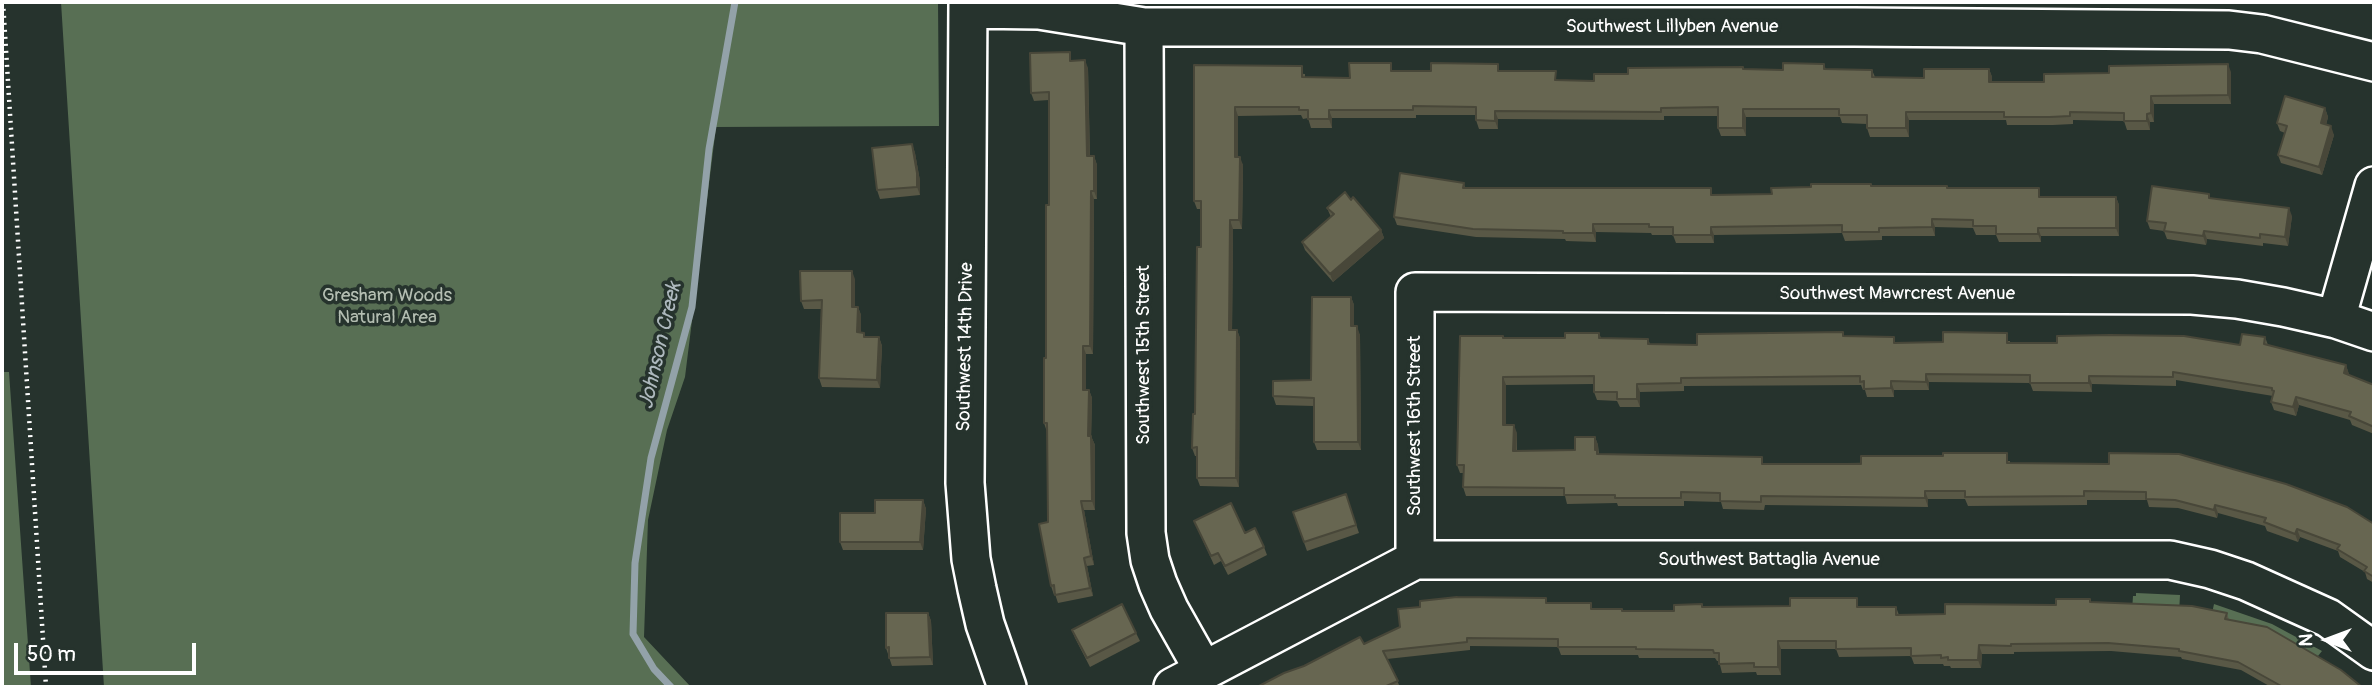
<!DOCTYPE html>
<html>
<head>
<meta charset="utf-8">
<style>
  body { margin:0 }
  #map { position:relative; width:2376px; height:689px; overflow:hidden; background:#26332d; font-family:Pangolin,sans-serif }
  canvas { display:block }
  .frame { position:absolute; inset:0; border:4px solid #fff; pointer-events:none }
  .north { position:absolute; left:2292px; top:605px; width:70px; height:70px; -webkit-text-stroke:5px #26332d; paint-order:stroke; rotate:270deg; font-size:19px; font-weight:700; line-height:28px; text-align:center; color:#fff }
  .north::after { content:''; display:block; margin:auto; width:24px; height:32px; background:#fff; clip-path:polygon(50% 0,100% 100%,50% 72%,0 100%) }
  .scale { position:absolute; left:14px; top:643px; width:182px; height:32px; box-sizing:border-box; border:4px solid #fff; border-top:0; padding-left:9px; font-size:21px; line-height:24px; white-space:nowrap; color:#fff; -webkit-text-stroke:5px #26332d; paint-order:stroke }
</style>
</head>
<body>
<div id="map">
<canvas width="2376" height="689"></canvas>
<div class="frame"></div>
<div class="north">N</div>
<div class="scale">50 m</div>
</div>
<script>
const g = document.querySelector('canvas').getContext('2d');
g.lineJoin = 'round';
function fill(path, color) { g.fillStyle = color; g.fill(path, 'evenodd'); }
const toPath = rows => new Path2D(rows.map(r => 'M' + r).join(''));
function strokePath(path, color, width, dash) { g.strokeStyle = color; g.lineWidth = width; g.lineCap = dash ? 'butt' : 'round'; g.setLineDash(dash || []); g.stroke(path); }
function write(font, color, halo, rows, align = 'center') {
  g.font = font + ' Pangolin,sans-serif'; g.lineWidth = 7; g.setLineDash([]); g.textBaseline = 'middle'; g.strokeStyle = halo; g.fillStyle = color; for (const [text, x, y, turn = 0] of rows) {
    g.save(); g.translate(x, y); g.rotate((+turn || 0) * Math.PI / 180); g.textAlign = isNaN(turn) ? turn : align; if (halo) g.strokeText(text, 0, 0); g.fillText(text, 0, 0); g.restore();
  }
}
fill(toPath([
  [61,2,938,2,939,126,716,127,685,377,667,430,648,520,644,637,691,687,104,687],
  [2,372,9,372,31,687,2,687],
  [2136,593,2180,595,2179,614,2132,611,2133,596,2136,596],
  [2214,604,2272,624,2322,651,2314,661,2211,618]
]), '#586f54');
strokePath(toPath([
  [671,687,654,669,633,634,635,563,651,458,692,307,709,149,735,2]
]), '#93a2a9', 7);
const minor = toPath([
  [968,2,965,483,971,559,977,589,985,624,1007,687],
  [968,9,1039,10,1144,27,1854,27,2229,30,2262,34,2374,62],
  [1144,27,1146,533,1150,560,1158,584,1169,609,1204,671],
  [2336,319,2374,186],
  [1415,560,1415,292,2192,295,2237,299,2283,307,2336,319,2374,332],
  [1173,687,1415,560,2170,560,2210,569,2246,581,2328,618,2374,651]
]);
strokePath(minor, '#fff', 42);
strokePath(toPath([
  [3,2,46,687]
]), '#fff', 4.5, [2, 5]);
strokePath(minor, '#26332d', 37);
fill(toPath([
  [1073,60,1088,68,1090,156,1094,156,1097,165,1097,199,1094,199,1093,354,1086,354,1086,390,1089,390,1092,398,1091,436,1095,445,1095,510,1084,510,1094,565,1087,566,1093,596,1058,603,1055,594,1054,595,1051,586,1047,432,1044,423,1046,358,1049,205,1049,100,1034,101,1031,93],
  [1824,64,1826,70,1872,70,1875,77,1924,78,1989,69,1992,77,1992,82,2044,82,2231,72,2231,104,2154,104,2154,122,2150,122,2150,130,2127,130,2124,121,2073,120,2073,124,2053,125,2007,125,2006,120,1909,120,1909,137,1870,137,1867,128,1867,124,1842,123,1840,117,1746,117,1746,136,1721,136,1718,128,1718,116,1664,116,1664,120,1498,119,1498,129,1479,129,1476,120,1476,115,1416,115,1416,118,1332,118,1332,128,1311,128,1308,118,1303,119,1301,115,1238,116,1238,157,1243,165,1242,229,1233,229,1232,330,1237,330,1240,338,1239,487,1200,486,1197,478,1197,456,1195,456,1192,448,1195,414,1201,247,1201,209,1197,209,1194,201,1194,65,1305,74,1305,77,1350,78,1394,71,1500,71,1559,80,1594,81,1628,74,1744,69,1783,70],
  [2325,108,2328,117,2326,125,2334,135,2322,175,2281,163,2278,155,2285,133,2280,131,2277,123],
  [912,144,915,153,920,181,920,195,880,199,877,190],
  [1464,183,1465,188,1713,195,1772,194,1871,184,1872,186,1948,188,2042,197,2116,197,2119,205,2119,236,2041,236,2041,242,1999,242,1996,235,1976,235,1973,228,1935,227,1935,236,1882,236,1882,240,1845,241,1842,233,1790,234,1714,235,1714,243,1676,243,1673,235,1652,235,1651,233,1596,232,1596,242,1566,241,1565,239,1476,237,1397,225,1394,217],
  [2211,198,2292,216,2288,246,2263,243,2263,246,2207,239,2206,245,2167,239,2164,231,2150,229,2147,221],
  [1327,208,1381,230,1384,238,1333,282,1305,250,1302,242,1331,217],
  [855,279,855,307,858,307,861,315,861,332,864,333,865,337,879,337,882,346,880,388,822,387,819,378,821,309,804,309,801,301],
  [1351,297,1354,305,1354,326,1360,335,1361,450,1317,450,1314,442,1314,406,1276,405,1273,396,1311,380],
  [1599,333,1601,338,1648,339,1650,344,1697,345,1845,336,1897,343,2010,341,2010,343,2240,345,2265,337,2268,345,2346,365,2349,375,2374,385,2374,434,2352,425,2350,420,2299,405,2296,416,2274,410,2271,402,2273,396,2176,380,2176,386,2092,384,2092,392,2033,391,2030,383,1929,382,1929,390,1894,390,1894,397,1867,397,1865,390,1863,390,1861,385,1684,386,1684,391,1640,392,1640,407,1620,407,1617,401,1597,400,1594,392,1594,384,1506,385,1506,425,1517,433,1517,451,1575,450,1595,437,1598,445,1599,454,1765,464,2010,461,2010,463,2374,524,2374,583,2367,579,2365,572,2340,557,2338,551,2300,537,2298,542,2267,531,2265,526,2218,513,2217,518,2178,508,2149,507,2147,500,2087,500,2087,505,1968,506,1965,499,1928,499,1928,507,1765,505,1764,510,1723,509,1721,502,1684,501,1684,506,1618,506,1617,503,1567,504,1565,496,1466,496,1463,487,1464,473,1460,473,1457,465,1503,336,1504,338,1565,338],
  [1346,494,1359,533,1307,551,1293,512],
  [923,500,926,509,923,550,843,550,840,542,875,513],
  [1194,521,1245,533,1264,547,1267,555,1228,575,1221,561,1214,565],
  [2090,599,2091,602,2227,613,2229,620,2362,687,2271,687,2241,670,2182,659,2181,657,2111,651,2014,652,2014,654,1982,654,1981,668,1951,668,1950,666,1944,666,1943,664,1914,664,1911,656,1839,657,1836,649,1781,649,1781,675,1757,675,1756,672,1722,673,1719,661,1717,661,1715,658,1639,658,1638,655,1561,655,1558,647,1470,646,1470,650,1387,659,1400,687,1257,687,1364,644,1548,603,1594,609,1623,611,1674,611,1702,604,1703,607,1896,607,1899,615,1945,614,2056,605],
  [928,613,931,621,933,665,892,666,886,648],
  [1072,630,1136,633,1140,641,1090,667,1075,638]
]), '#595846');
fill(toPath([
  [1085,60,1088,68,1090,165,1087,156],
  [2228,64,2231,72,2231,104,2228,95],
  [1989,69,1992,77,1992,90,1989,82],
  [2151,96,2154,104,2154,122,2151,113],
  [1235,107,1238,116,1238,165,1235,157],
  [2325,108,2328,117,2324,132,2321,123],
  [1743,109,1746,117,1746,136,1743,128],
  [1329,110,1332,118,1332,128,1329,119],
  [1495,111,1498,119,1498,129,1495,121],
  [1906,112,1909,120,1909,137,1906,128],
  [2147,114,2150,122,2150,130,2147,121],
  [2331,126,2334,135,2322,175,2319,167],
  [912,144,915,153,920,181,920,195,917,187],
  [1094,156,1097,165,1097,199,1094,191],
  [1240,157,1243,165,1242,229,1239,220],
  [1091,191,1094,199,1093,354,1090,346],
  [2116,197,2119,205,2119,236,2116,228],
  [2289,208,2292,216,2288,246,2285,237],
  [1932,219,1935,227,1935,236,1932,227],
  [1230,220,1233,229,1232,338,1229,330],
  [1593,224,1596,232,1596,242,1593,233],
  [1711,227,1714,235,1714,243,1711,235],
  [2038,228,2041,236,2041,242,2038,234],
  [1381,230,1384,238,1333,282,1330,274],
  [2204,231,2207,239,2206,245,2203,236],
  [852,271,855,279,855,315,852,307],
  [1351,297,1354,305,1354,335,1351,326],
  [858,307,861,315,861,340,857,332],
  [1357,326,1360,335,1361,450,1358,442],
  [1237,330,1240,338,1239,487,1236,478],
  [879,337,882,346,880,388,877,380],
  [1083,346,1086,354,1086,398,1083,390],
  [2346,365,2349,374,2347,381,2344,373],
  [1926,374,1929,382,1929,390,1926,382],
  [2089,376,2092,384,2092,392,2089,383],
  [1503,377,1506,385,1506,433,1503,425],
  [1891,381,1894,390,1894,397,1891,388],
  [1637,384,1640,392,1640,407,1637,399],
  [1089,390,1092,398,1091,445,1088,436],
  [2296,397,2299,405,2296,416,2293,407],
  [1514,425,1517,433,1516,459,1513,451],
  [1091,436,1095,445,1095,510,1092,501],
  [1595,437,1598,445,1598,452,1600,458,1595,450],
  [1925,491,1928,499,1928,507,1925,498],
  [923,500,926,509,923,550,920,542],
  [1081,501,1084,510,1094,565,1091,556],
  [2215,505,2218,513,2217,518,2214,510],
  [2297,529,2300,537,2298,542,2295,534],
  [1084,558,1087,566,1093,596,1090,588],
  [928,613,931,621,933,665,930,657],
  [1778,641,1781,649,1781,675,1778,667],
  [1979,645,1982,654,1981,668,1978,660]
]), '#484739');
const building = toPath([
  [1070,52,1070,61,1085,60,1087,156,1094,156,1094,191,1091,191,1090,346,1083,346,1083,390,1089,390,1088,436,1091,436,1092,501,1081,501,1091,556,1084,558,1090,588,1055,595,1054,585,1051,586,1039,524,1048,522,1047,423,1044,423,1044,358,1046,358,1046,205,1049,205,1049,92,1031,93,1030,53,1070,52],
  [1349,63,1391,63,1391,71,1431,71,1431,63,1498,64,1498,71,1556,71,1555,80,1594,81,1594,74,1628,74,1628,68,1743,67,1743,69,1783,70,1783,63,1824,64,1824,69,1872,70,1872,77,1924,78,1924,69,1989,69,1989,82,2044,82,2044,74,2109,73,2109,66,2228,64,2228,95,2151,96,2151,113,2147,114,2147,121,2124,121,2124,113,2070,112,2070,116,2050,117,2004,117,2004,112,1906,112,1906,128,1867,128,1867,115,1839,115,1839,109,1743,109,1743,128,1718,128,1718,107,1661,108,1661,112,1495,111,1495,121,1476,120,1476,107,1413,106,1413,110,1329,110,1329,119,1308,119,1308,110,1299,110,1299,107,1235,107,1235,157,1240,157,1239,220,1230,220,1229,330,1237,330,1236,478,1197,478,1197,447,1192,448,1193,414,1195,414,1197,247,1201,247,1201,201,1194,201,1194,65,1302,66,1302,77,1350,78,1349,63],
  [2285,96,2325,108,2321,123,2331,126,2319,167,2278,155,2287,126,2277,123,2285,96],
  [912,144,917,173,917,187,877,190,872,148,912,144],
  [1400,173,1464,183,1463,188,1711,188,1711,195,1772,194,1771,188,1811,187,1811,184,1871,184,1871,186,1947,186,1947,188,2039,188,2039,197,2116,197,2116,228,2038,228,2038,234,1996,234,1996,226,1973,226,1973,220,1932,219,1932,227,1879,228,1879,232,1842,232,1842,225,1711,227,1711,235,1673,235,1673,227,1649,227,1649,224,1593,224,1593,233,1563,233,1563,231,1473,229,1394,217,1400,173],
  [2152,186,2209,194,2209,198,2289,208,2285,237,2260,234,2260,238,2204,231,2203,236,2164,231,2166,223,2147,221,2152,186],
  [1345,192,1351,200,1353,197,1381,230,1330,274,1302,242,1334,214,1327,208,1345,192],
  [800,271,852,271,852,307,858,307,857,332,864,333,864,337,879,337,877,380,819,378,822,300,801,301,800,271],
  [1312,297,1351,297,1351,326,1357,326,1358,442,1314,442,1314,398,1273,396,1273,381,1311,380,1312,297],
  [1843,332,1843,336,1894,337,1894,343,1943,342,1943,332,2007,333,2007,343,2057,343,2057,336,2110,335,2184,336,2240,345,2242,334,2265,337,2264,344,2346,365,2344,373,2374,385,2374,427,2349,416,2351,412,2296,397,2293,407,2271,402,2274,391,2272,390,2272,388,2173,372,2173,377,2089,376,2089,383,2030,383,2030,375,1926,374,1926,382,1891,381,1891,388,1864,389,1864,381,1860,382,1860,376,1681,378,1681,383,1637,384,1637,399,1617,399,1617,392,1594,392,1594,376,1503,377,1503,425,1514,425,1513,451,1575,450,1575,437,1595,437,1595,450,1597,450,1597,454,1762,457,1762,464,1861,464,1861,456,1943,456,1943,453,2007,453,2007,463,2109,464,2109,453,2179,454,2286,484,2347,507,2374,524,2374,577,2364,571,2367,567,2337,549,2340,545,2297,529,2295,534,2264,522,2266,518,2215,505,2214,510,2175,500,2146,499,2146,492,2084,491,2084,496,1965,497,1965,491,1925,491,1925,498,1761,496,1761,502,1720,501,1720,493,1681,492,1681,498,1615,498,1615,495,1564,495,1564,488,1463,487,1464,465,1457,465,1460,336,1503,336,1503,338,1565,338,1565,333,1599,333,1599,338,1648,339,1648,344,1697,345,1697,334,1843,332],
  [1346,494,1356,525,1304,542,1293,512,1346,494],
  [875,500,923,500,920,542,840,542,840,513,875,513,875,500],
  [1231,503,1245,533,1255,528,1264,547,1225,566,1218,553,1211,556,1194,521,1231,503],
  [1457,597,1546,598,1546,603,1591,603,1591,609,1622,609,1622,611,1674,611,1674,605,1702,604,1702,607,1790,606,1790,598,1857,598,1857,607,1896,607,1896,615,1945,614,1945,604,2056,605,2056,599,2090,599,2090,602,2192,606,2227,613,2225,619,2267,627,2341,670,2362,687,2283,687,2238,662,2179,651,2179,649,2108,643,2011,644,2011,646,1979,645,1978,660,1948,660,1948,657,1941,658,1941,655,1911,656,1911,648,1836,649,1836,641,1778,641,1778,667,1754,667,1754,663,1719,664,1719,653,1714,653,1713,650,1636,649,1636,647,1558,647,1558,639,1467,638,1467,642,1383,651,1398,681,1384,687,1257,687,1284,673,1304,666,1360,637,1364,644,1400,627,1398,609,1420,607,1420,601,1457,597],
  [1122,604,1136,633,1087,658,1072,630,1122,604],
  [886,613,928,613,930,657,889,658,889,647,886,648,886,613]
]);
fill(building, '#676651');
strokePath(building, '#484739', 2);
write('19px', '#fff', '#26332d', [
  ["Southwest Lillyben Avenue",1672,27],
  ["Southwest Mawrcrest Avenue",1897,294],
  ["Southwest 14th Drive",966,347,-89],
  ["Southwest 15th Street",1144,355,-90],
  ["Southwest 16th Street",1415,426,-90],
  ["Southwest Battaglia Avenue",1769,560]
]);
write('19px', '#b4beb2', '#26332d', [
  ["Gresham Woods",387,296],
  ["Natural Area",387,318]
]);
write('italic 21px', '#aeb9be', '#26332d', [
  ["Johnson Creek",661,346,-77]
]);
</script>
</body>
</html>
